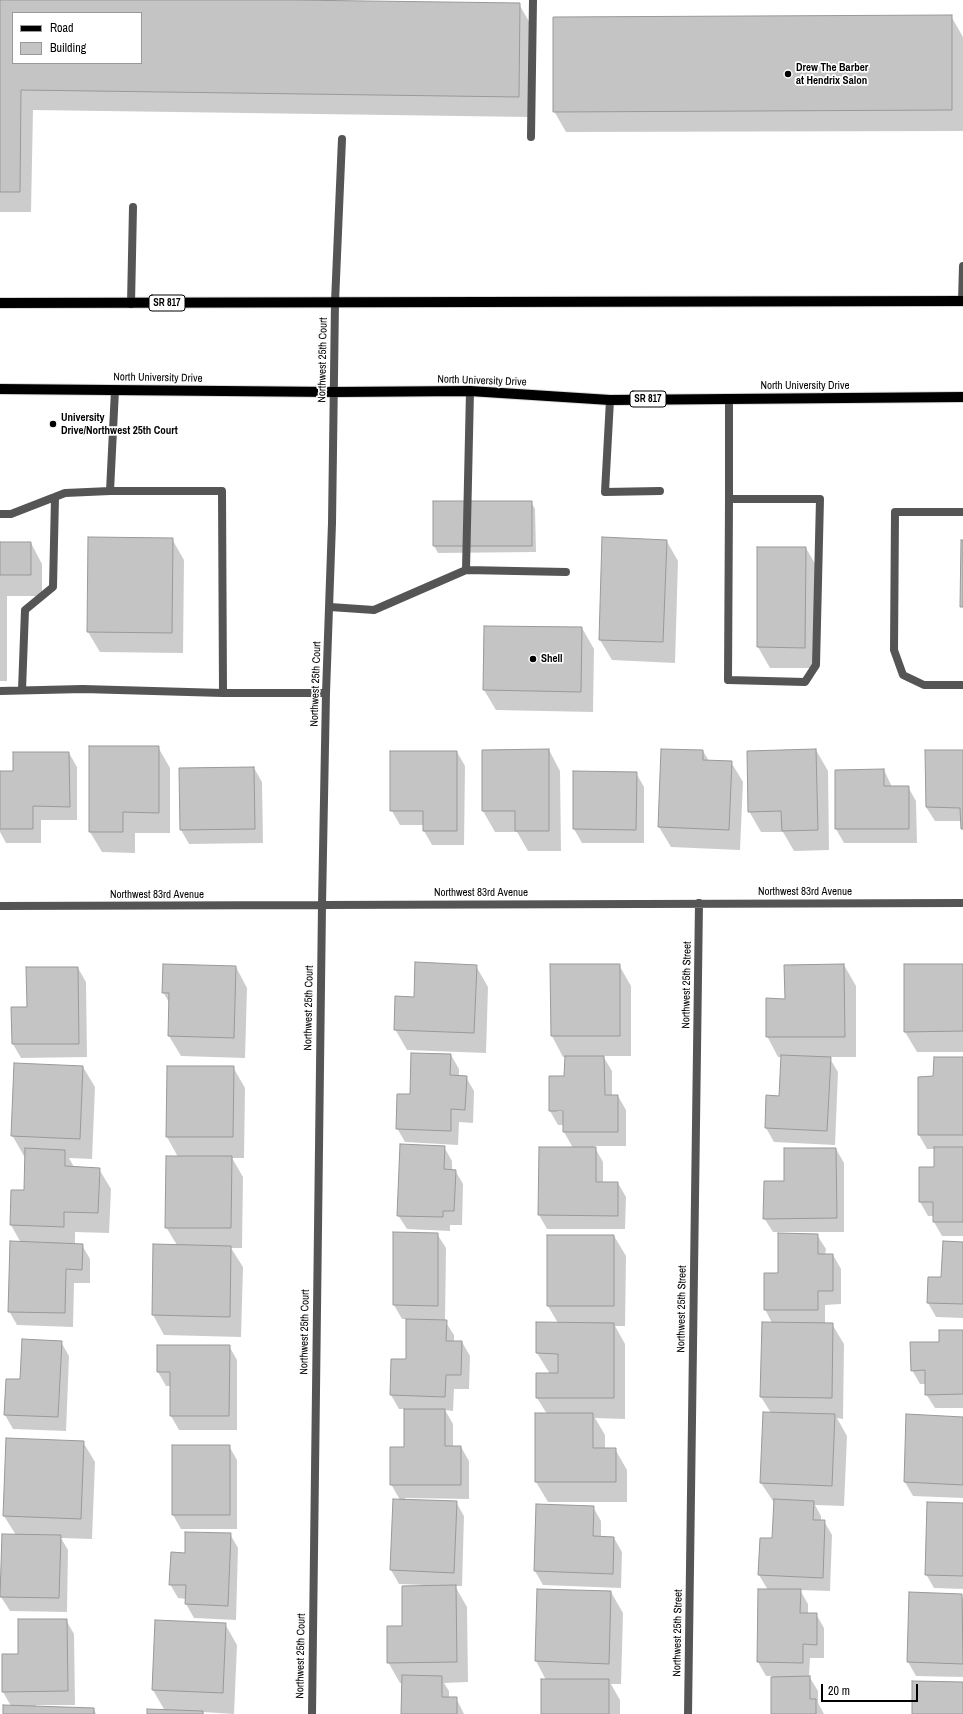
<!DOCTYPE html>
<html>
<head>
<meta charset="utf-8">
<style>
  body { margin:0 }
  #map { position:relative; width:963px; height:1714px; overflow:hidden; background:#fff; font-family:"Archivo Narrow",sans-serif }
  canvas { display:block }
  .legend { position:absolute; left:12px; top:12px; width:130px; height:52px; box-sizing:border-box; background:#fff; border:1px solid #999; margin:0; padding:5px 7px; list-style:none; font-size:12px; color:#000 }
  .legend li { display:flex; align-items:center; gap:8px; height:20px }
  .legend b { width:20px; border:1px solid #999 }
  .scale { position:absolute; left:821px; top:1684px; width:97px; height:18px; box-sizing:border-box; border:2px solid #000; border-top:0; padding-left:5px; font-size:12px; line-height:14px; white-space:nowrap; color:#000; -webkit-text-stroke:3px #fff; paint-order:stroke }
</style>
</head>
<body>
<div id="map">
<canvas width="963" height="1714"></canvas>
<ul class="legend">
<li><b style="height:5px;background:#000"></b>Road</li>
<li><b style="height:11px;background:#c4c4c4"></b>Building</li>
</ul>
<div class="scale">20 m</div>
</div>
<script>
const g = document.querySelector('canvas').getContext('2d');
g.lineJoin = 'round';
function fill(path, color) { g.fillStyle = color; g.fill(path, 'evenodd'); }
const toPath = rows => new Path2D(rows.map(r => 'M' + r).join(''));
function strokePath(path, color, width, dash) { g.strokeStyle = color; g.lineWidth = width; g.lineCap = dash ? 'butt' : 'round'; g.setLineDash(dash || []); g.stroke(path); }
function write(font, color, halo, rows, align = 'center') {
  g.font = font + ' "Archivo Narrow",sans-serif'; g.lineWidth = 3.5; g.setLineDash([]); g.textBaseline = 'middle'; g.strokeStyle = halo; g.fillStyle = color; for (const [text, x, y, turn = 0] of rows) {
    g.save(); g.translate(x, y); g.rotate((+turn || 0) * Math.PI / 180); g.textAlign = isNaN(turn) ? turn : align; if (halo) g.strokeText(text, 0, 0); g.fillText(text, 0, 0); g.restore();
  }
}
fill(toPath([
  [0,0,219,0,519,4,531,25,530,117,33,110,31,212,0,212],
  [13,13,141,13,141,63,13,63],
  [951,16,963,37,963,131,566,132,554,111],
  [531,502,535,509,536,552,438,553,434,546],
  [172,539,184,560,183,653,100,652,88,632],
  [666,540,678,561,675,663,612,660,600,640],
  [0,543,31,543,42,564,42,596,7,596,7,681,0,681],
  [758,548,806,548,818,569,816,668,770,668,758,647],
  [582,628,594,649,593,712,496,710,484,690],
  [158,747,170,768,170,833,135,833,135,853,102,852,90,832],
  [549,750,560,771,561,851,528,851,517,832,495,832,483,811,483,751],
  [816,750,828,771,829,850,794,851,783,832,761,832,749,811],
  [703,751,709,761,731,762,743,782,740,850,671,847,659,827],
  [926,751,963,751,963,832,962,821,935,821,926,807],
  [457,752,465,766,464,845,432,845,424,831,424,825,400,825,392,811],
  [69,753,77,767,77,820,41,820,41,843,6,843,0,832,0,772,14,772],
  [254,768,262,782,263,843,189,844,181,830],
  [884,770,892,787,908,787,916,801,917,843,844,843,836,829],
  [636,773,644,787,644,843,582,843,574,829],
  [619,965,631,986,631,1056,603,1056,612,1071,612,1096,618,1096,626,1110,626,1146,594,1146,603,1162,603,1183,618,1183,626,1197,625,1229,547,1229,539,1215,573,1148,564,1132,564,1125,558,1125,550,1111,550,1077,565,1077,566,1057,563,1057,552,1036],
  [557,1110,568,1110,568,1112,557,1112],
  [844,965,856,986,856,1057,829,1057,838,1072,835,1145,774,1142,766,1128,767,1096,780,1097,782,1057,778,1057,767,1036,786,1000],
  [963,965,963,1052,917,1052,905,1032],
  [476,966,488,987,486,1053,407,1050,395,1029],
  [236,967,247,988,245,1058,181,1056,169,1036,170,1004,163,992],
  [78,968,86,982,87,1057,21,1058,13,1044,12,1008,28,1008],
  [451,1055,459,1069,459,1076,466,1077,474,1091,473,1123,459,1122,458,1145,405,1142,397,1128,411,1095],
  [963,1058,963,1236,942,1236,934,1222,934,1216,928,1216,920,1202,920,1168,935,1168,935,1149,927,1149,919,1135,934,1077],
  [83,1067,95,1087,92,1159,69,1158,74,1167,99,1169,111,1189,109,1233,75,1232,75,1244,82,1245,90,1259,90,1283,74,1283,73,1327,17,1325,9,1311,21,1243,11,1225,25,1191,26,1156,24,1156,12,1135],
  [168,1067,233,1067,245,1088,244,1158,232,1158,243,1177,242,1248,231,1248,243,1267,241,1337,164,1335,153,1315,177,1245,166,1227,178,1157,167,1137],
  [444,1147,452,1161,452,1170,455,1170,463,1184,462,1225,450,1225,450,1231,407,1229,398,1215],
  [836,1149,844,1163,844,1232,773,1232,764,1218,784,1182],
  [437,1234,446,1248,445,1321,454,1335,454,1342,462,1342,470,1356,469,1389,454,1389,453,1411,445,1410,453,1424,453,1447,461,1447,469,1461,469,1499,405,1498,405,1500,456,1502,464,1516,462,1586,455,1586,467,1607,468,1682,444,1683,449,1691,449,1698,456,1698,464,1714,402,1714,403,1683,400,1683,388,1662,424,1585,399,1584,391,1570,400,1500,391,1484,405,1448,405,1409,399,1409,391,1395,392,1360,407,1360,407,1319,402,1319,394,1305],
  [817,1235,826,1249,825,1255,833,1255,841,1269,841,1304,825,1305,825,1324,832,1324,844,1344,843,1419,837,1418,847,1436,844,1506,815,1505,821,1516,821,1521,824,1521,832,1535,830,1591,800,1590,808,1604,808,1614,816,1614,824,1628,824,1658,810,1658,809,1676,818,1691,818,1703,824,1714,772,1714,772,1676,766,1676,758,1662,768,1590,759,1575,773,1539,775,1504,761,1483,764,1413,771,1413,761,1397,772,1323,765,1309,779,1274],
  [614,1236,626,1256,625,1326,615,1326,625,1344,625,1419,595,1418,605,1435,605,1449,615,1449,627,1470,627,1502,548,1502,536,1482,547,1414,537,1398,550,1374,537,1353,537,1323,558,1323,548,1306],
  [963,1243,963,1318,936,1317,928,1303],
  [963,1331,963,1408,935,1408,926,1394,926,1384,920,1384,912,1370,940,1343],
  [61,1342,69,1356,66,1431,13,1429,5,1415,21,1380],
  [229,1346,237,1360,237,1430,179,1430,171,1416,171,1386,166,1386,158,1372],
  [963,1418,963,1498,913,1496,905,1482],
  [83,1442,95,1462,92,1539,61,1538,68,1550,67,1612,10,1611,1,1597,16,1535,4,1516],
  [173,1446,229,1446,237,1460,237,1529,181,1529,173,1515],
  [963,1504,963,1589,934,1588,926,1574],
  [593,1507,601,1521,601,1538,614,1538,622,1552,621,1588,543,1585,535,1571],
  [230,1534,238,1548,236,1620,194,1618,186,1604,186,1599,178,1598,170,1584,186,1554],
  [538,1590,611,1592,623,1613,621,1684,611,1684,620,1700,620,1714,542,1714,546,1680,536,1661],
  [961,1595,963,1598,963,1677,916,1676,908,1662],
  [66,1620,74,1634,75,1705,36,1705,36,1707,94,1709,96,1714,4,1714,11,1706,3,1692,19,1655],
  [225,1624,237,1645,234,1714,203,1712,204,1714,148,1714,165,1711,153,1690]
]), '#0003');
const building = toPath([
  [0,0,290,0,520,3,519,97,21,90,20,192,0,192,0,0],
  [13,13,141,13,141,63,13,63,13,13],
  [952,15,952,110,553,112,553,17,952,15],
  [433,501,532,501,532,546,433,546,433,501],
  [88,537,173,538,172,633,87,632,88,537],
  [602,537,667,540,663,642,599,640,602,537],
  [961,540,963,540,963,607,960,607,961,540],
  [0,542,31,542,31,575,0,575,0,542],
  [757,547,806,547,805,648,757,647,757,547],
  [484,626,582,627,581,692,483,690,484,626],
  [89,746,159,746,159,813,123,812,123,832,89,832,89,746],
  [549,749,549,831,515,831,515,811,482,811,482,750,549,749],
  [661,749,703,750,703,760,732,761,729,830,658,827,661,749],
  [816,749,818,830,782,831,781,811,748,812,747,751,816,749],
  [925,750,963,750,963,829,961,829,960,808,926,807,925,750],
  [390,751,457,751,457,831,423,831,423,811,390,811,390,751],
  [13,752,69,752,70,807,33,806,33,829,0,829,0,771,13,771,13,752],
  [254,767,255,829,180,830,179,768,254,767],
  [884,769,884,786,909,786,909,829,835,829,835,770,884,769],
  [573,771,637,772,636,830,573,829,573,771],
  [415,962,477,965,474,1033,394,1030,395,996,414,997,415,962],
  [163,964,236,966,234,1038,168,1036,169,993,162,993,163,964],
  [550,964,620,964,620,1036,551,1036,550,964],
  [844,964,845,1037,766,1037,766,998,785,999,784,965,844,964],
  [904,964,963,964,963,1031,904,1032,904,964],
  [26,967,78,967,79,1044,12,1044,11,1007,27,1007,26,967],
  [411,1053,451,1054,450,1075,467,1076,465,1110,451,1109,451,1131,396,1129,397,1094,410,1094,411,1053],
  [781,1055,831,1057,827,1131,765,1128,766,1095,779,1096,781,1055],
  [565,1056,604,1056,605,1095,618,1095,618,1132,563,1132,563,1111,549,1111,549,1076,564,1076,565,1056],
  [934,1057,963,1057,963,1135,918,1135,918,1077,933,1076,934,1057],
  [14,1063,83,1066,80,1139,11,1136,14,1063],
  [167,1066,234,1066,233,1137,166,1137,167,1066],
  [400,1144,445,1146,444,1169,456,1170,454,1211,443,1211,443,1217,397,1216,400,1144],
  [539,1147,596,1147,596,1182,618,1182,618,1216,538,1215,539,1147],
  [934,1147,963,1147,963,1222,933,1222,933,1202,919,1202,919,1167,934,1167,934,1147],
  [25,1148,65,1150,65,1166,100,1168,98,1213,64,1212,64,1227,10,1225,11,1190,24,1190,25,1148],
  [784,1148,836,1148,837,1218,763,1219,764,1181,784,1181,784,1148],
  [166,1156,232,1156,231,1228,165,1228,166,1156],
  [393,1232,438,1233,438,1306,393,1305,393,1232],
  [778,1233,818,1234,818,1254,833,1254,833,1291,818,1291,818,1310,764,1310,764,1273,778,1273,778,1233],
  [547,1235,614,1235,614,1306,547,1306,547,1235],
  [10,1241,83,1244,82,1270,66,1269,65,1313,8,1312,10,1241],
  [943,1241,963,1242,963,1304,927,1303,928,1277,941,1277,943,1241],
  [153,1244,231,1246,230,1317,152,1315,153,1244],
  [406,1319,447,1320,446,1341,462,1341,461,1375,446,1375,445,1397,390,1395,391,1359,406,1359,406,1319],
  [536,1322,614,1323,614,1398,536,1398,536,1373,558,1373,558,1354,536,1353,536,1322],
  [762,1322,833,1323,832,1398,760,1397,762,1322],
  [939,1330,963,1330,963,1394,925,1395,925,1370,911,1371,910,1342,939,1342,939,1330],
  [22,1339,62,1341,58,1417,4,1415,6,1379,20,1379,22,1339],
  [157,1345,230,1345,229,1416,170,1416,170,1372,157,1372,157,1345],
  [404,1409,445,1409,445,1446,461,1446,461,1485,390,1485,390,1447,404,1447,404,1409],
  [763,1412,835,1414,832,1486,760,1483,763,1412],
  [535,1413,593,1413,593,1448,616,1448,616,1482,535,1482,535,1413],
  [906,1414,963,1417,963,1485,904,1482,906,1414],
  [6,1438,84,1441,81,1519,3,1516,6,1438],
  [172,1445,230,1445,230,1515,172,1515,172,1445],
  [393,1499,457,1501,454,1573,390,1570,393,1499],
  [774,1499,814,1501,813,1520,825,1520,823,1578,758,1575,760,1538,772,1538,774,1499],
  [927,1502,963,1503,963,1576,925,1575,927,1502],
  [536,1504,594,1506,593,1536,614,1537,613,1574,534,1571,536,1504],
  [185,1532,231,1533,228,1606,185,1604,186,1585,169,1585,171,1552,185,1553,185,1532],
  [2,1534,61,1535,59,1598,0,1597,2,1534],
  [456,1585,457,1662,387,1663,387,1626,402,1626,402,1586,456,1585],
  [537,1589,611,1591,609,1664,535,1661,537,1589],
  [758,1589,801,1589,800,1613,817,1613,817,1645,803,1644,803,1663,757,1662,758,1589],
  [909,1592,962,1594,963,1664,907,1662,909,1592],
  [18,1619,67,1619,68,1691,2,1692,2,1654,18,1654,18,1619],
  [155,1620,226,1623,223,1693,152,1690,155,1620],
  [402,1675,442,1676,442,1697,457,1697,457,1714,401,1714,402,1675],
  [810,1676,810,1699,816,1699,816,1714,771,1714,771,1677,810,1676],
  [541,1679,609,1679,609,1714,541,1714,541,1679],
  [912,1681,963,1682,963,1714,912,1714,912,1681],
  [3,1705,94,1708,94,1714,3,1714,3,1705],
  [147,1709,203,1711,203,1714,147,1714,147,1709]
]);
fill(building, '#c4c4c4');
strokePath(building, '#999', 1);
const primary = toPath([
  [0,303,963,301],
  [0,389,334,392,470,391,610,400,963,397]
]);
strokePath(primary, '#dbdbdb', 12);
strokePath(toPath([
  [531,137,533,0],
  [962,301,963,266],
  [335,302,342,139],
  [131,304,133,207],
  [610,400,605,492,660,491],
  [729,499,820,499,816,665,805,682,728,680,729,499,729,399],
  [963,512,895,512,894,650,903,675,924,685,963,685],
  [0,514,11,514,65,493,110,491],
  [466,570,566,572],
  [330,607,374,610,466,570,470,391],
  [22,690,25,610,53,587,55,497],
  [0,691,83,689,223,693,222,491,110,491,115,390],
  [223,693,326,693]
]), '#555', 8);
strokePath(toPath([
  [0,906,963,903],
  [312,1714,322,905,326,693,332,523,335,302],
  [688,1714,699,903]
]), '#555', 8);
strokePath(primary, '#000', 10);
for (const [x, y, r, color] of [
  [788,74,4,"#000"],
  [53,424,4,"#000"],
  [533,659,4,"#000"]
]) { const dot = new Path2D(); dot.arc(x, y, r, 0, 2 * Math.PI); g.fillStyle = color; g.fill(dot); strokePath(dot, '#fff', 1.5); }
for (const [x, y, w] of [
  [167,303,36],
  [648,399,36]
]) { const box = new Path2D(); box.roundRect(x - w / 2, y - 8, w, 16, 3); g.fillStyle = '#fff'; g.fill(box); strokePath(box, '#000', 1); }
write('bold 10px', '#000', null, [
  ["SR 817",167,303],
  ["SR 817",648,399]
]);
write('bold 11px', '#000', '#fff', [
  ["Drew The Barber",796,68],
  ["at Hendrix Salon",796,81],
  ["University",61,418],
  ["Drive/Northwest 25th Court",61,431],
  ["Shell",541,659]
], 'left');
write('11px', '#000', '#fff', [
  ["Northwest 25th Court",323,360,-89],
  ["North University Drive",158,378,1],
  ["North University Drive",482,381,2],
  ["North University Drive",805,386],
  ["Northwest 25th Court",316,684,-88],
  ["Northwest 83rd Avenue",805,892],
  ["Northwest 83rd Avenue",481,893],
  ["Northwest 83rd Avenue",157,895],
  ["Northwest 25th Street",687,985,-89],
  ["Northwest 25th Court",309,1008,-89],
  ["Northwest 25th Street",682,1309,-89],
  ["Northwest 25th Court",305,1332,-89],
  ["Northwest 25th Street",678,1633,-89],
  ["Northwest 25th Court",301,1656,-89]
]);
</script>
</body>
</html>
